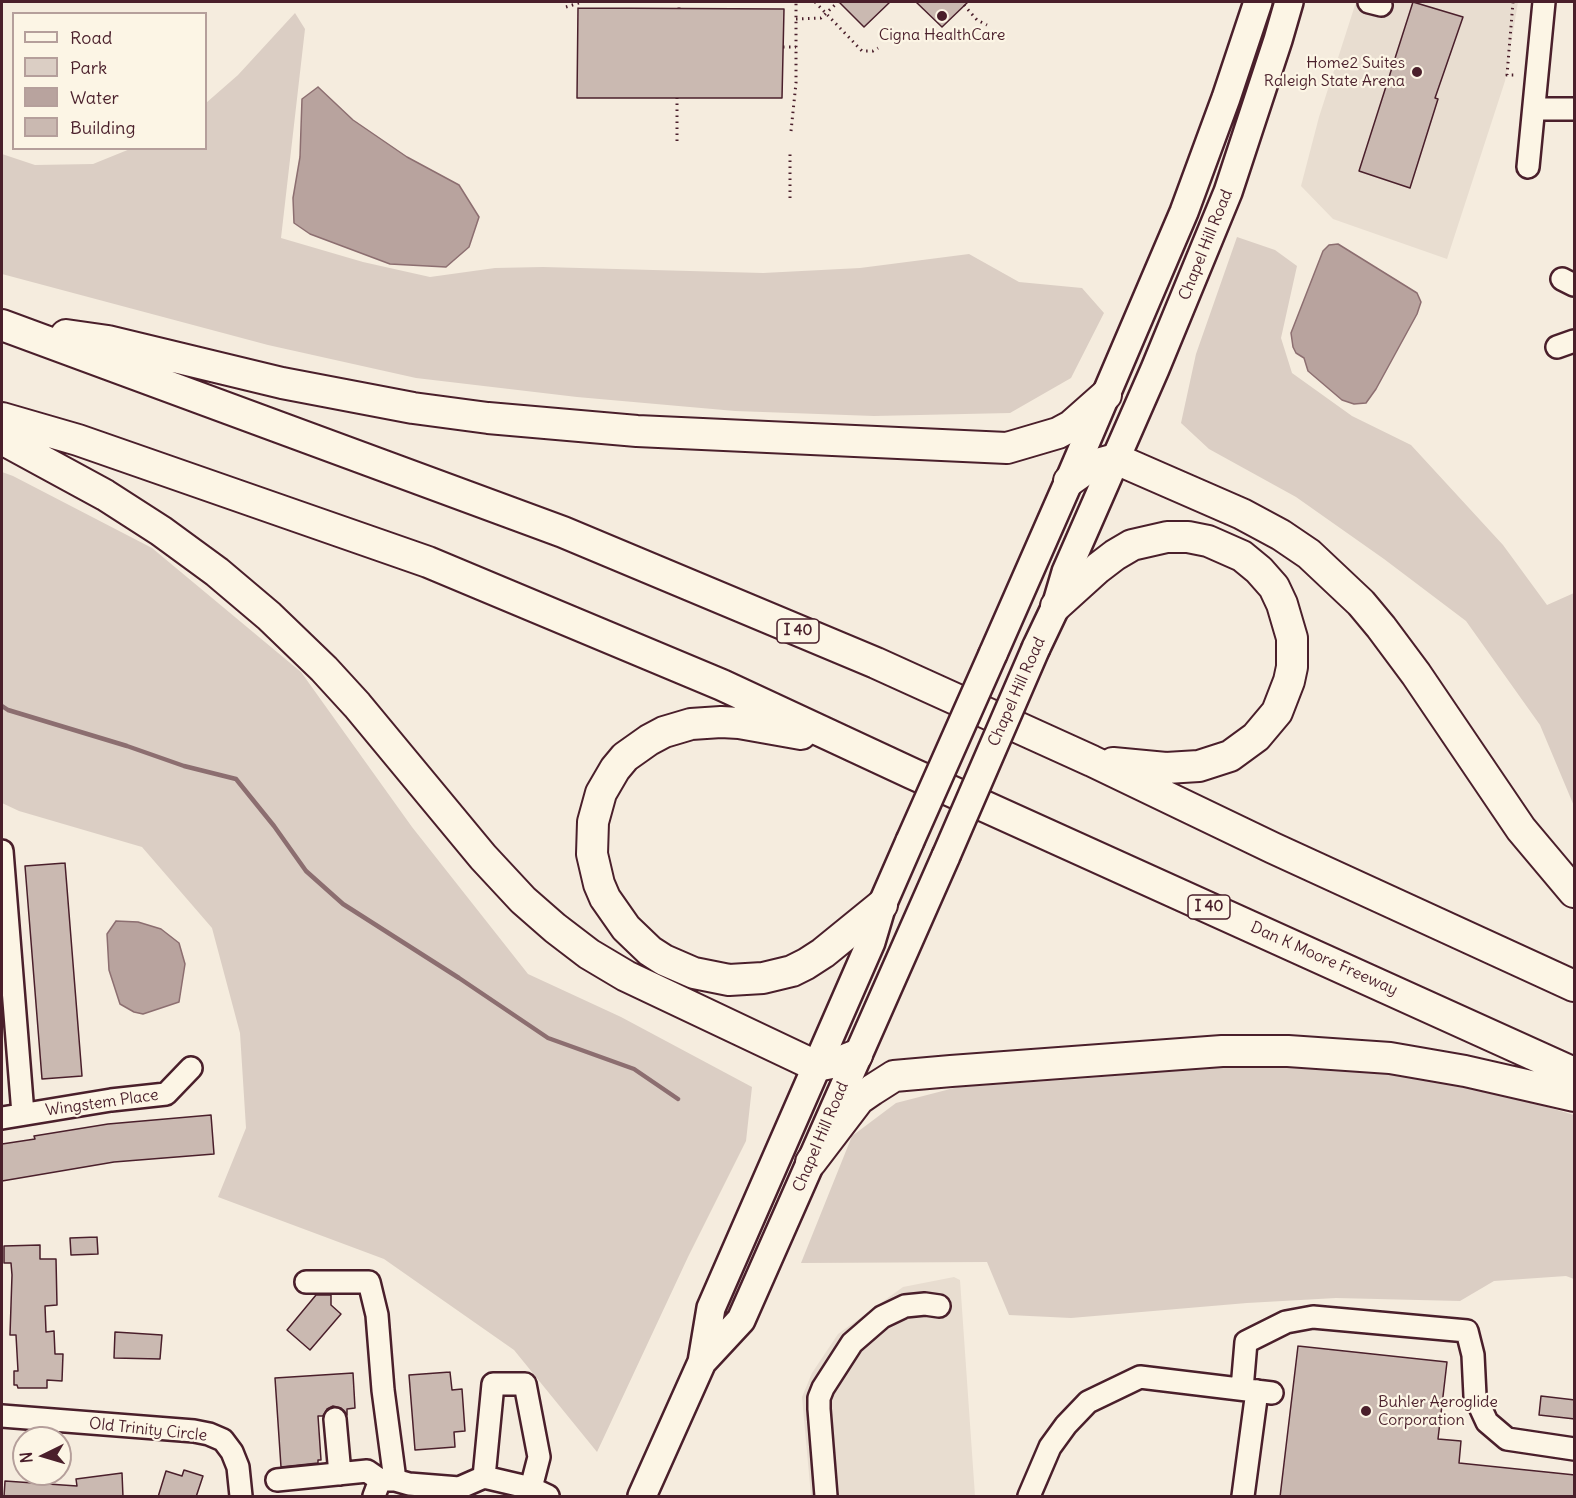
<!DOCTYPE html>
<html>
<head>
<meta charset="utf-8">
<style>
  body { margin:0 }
  #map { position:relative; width:1576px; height:1498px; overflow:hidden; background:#f5ecde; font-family:Delius,sans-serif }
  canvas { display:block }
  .frame { position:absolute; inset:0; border:3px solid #4a1f2b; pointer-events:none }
  .legend { position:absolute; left:12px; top:12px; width:195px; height:138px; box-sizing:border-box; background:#fcf5e5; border:2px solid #b59f9b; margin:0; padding:8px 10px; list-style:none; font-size:18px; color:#4a1f2b }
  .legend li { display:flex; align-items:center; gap:12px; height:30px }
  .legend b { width:30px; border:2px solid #b59f9b }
  .north { position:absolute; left:12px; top:1426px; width:60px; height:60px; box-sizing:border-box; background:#fcf5e5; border:2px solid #b59f9b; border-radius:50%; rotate:265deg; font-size:16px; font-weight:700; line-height:24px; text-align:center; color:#4a1f2b }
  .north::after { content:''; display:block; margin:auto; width:21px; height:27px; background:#4a1f2b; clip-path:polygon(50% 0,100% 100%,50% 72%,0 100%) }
</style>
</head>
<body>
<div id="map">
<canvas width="1576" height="1498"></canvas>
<div class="frame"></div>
<ul class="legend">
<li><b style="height:8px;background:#fcf5e5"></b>Road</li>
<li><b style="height:16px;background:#dbcec4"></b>Park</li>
<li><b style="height:16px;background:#b8a39e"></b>Water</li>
<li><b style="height:16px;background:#cab9b1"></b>Building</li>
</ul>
<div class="north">N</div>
</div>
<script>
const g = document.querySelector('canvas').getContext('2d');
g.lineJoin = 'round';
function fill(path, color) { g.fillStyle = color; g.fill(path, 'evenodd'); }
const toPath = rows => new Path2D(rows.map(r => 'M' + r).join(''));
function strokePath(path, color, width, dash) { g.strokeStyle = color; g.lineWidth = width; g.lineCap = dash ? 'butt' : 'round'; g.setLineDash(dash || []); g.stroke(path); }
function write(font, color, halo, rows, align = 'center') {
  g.font = font + ' Delius,sans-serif'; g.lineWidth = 4.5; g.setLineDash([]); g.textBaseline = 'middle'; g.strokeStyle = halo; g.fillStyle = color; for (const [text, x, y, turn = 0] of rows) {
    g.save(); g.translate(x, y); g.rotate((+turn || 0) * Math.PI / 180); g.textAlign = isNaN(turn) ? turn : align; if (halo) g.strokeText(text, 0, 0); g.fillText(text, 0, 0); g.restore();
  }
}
fill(toPath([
  [1356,2,1518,2,1505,81,1447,259,1333,219,1301,186,1319,117],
  [954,1277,960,1280,975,1496,811,1496,802,1397,812,1373,838,1334,903,1287]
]), '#e8ddd0');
fill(toPath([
  [295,13,305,29,281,238,363,262,430,277,495,268,543,267,763,273,860,268,969,254,1019,282,1082,288,1104,313,1071,378,1010,413,874,416,735,411,577,397,416,378,268,345,2,274,2,154,35,165,93,164,130,149,206,148,206,103,238,75],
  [1237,237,1275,250,1297,266,1281,338,1292,373,1352,416,1411,445,1503,545,1547,605,1574,593,1574,806,1540,725,1466,621,1384,559,1296,497,1209,449,1181,423,1196,354],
  [2,472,13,476,152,548,301,672,412,827,528,974,621,1017,752,1087,746,1141,688,1257,597,1452,514,1350,384,1259,218,1197,246,1128,240,1033,212,928,142,847,19,811,2,803],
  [1246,1064,1373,1070,1494,1091,1574,1115,1574,1279,1566,1276,1494,1281,1460,1301,1336,1298,1247,1303,1071,1318,1009,1315,987,1262,801,1263,852,1136,896,1103,958,1087,1079,1079]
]), '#dbcec4');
const water = toPath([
  [318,87,353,120,407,157,459,185,479,217,469,247,446,267,390,264,310,234,294,223,293,198,300,157,302,99,318,87],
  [1338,244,1417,293,1421,302,1417,314,1376,389,1366,403,1354,404,1342,400,1308,371,1304,358,1296,353,1293,347,1291,333,1323,251,1329,245,1338,244],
  [116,921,138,922,161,929,179,943,185,964,179,1002,143,1014,134,1012,120,1004,109,970,107,934,116,921]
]);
fill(water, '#b8a39e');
strokePath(water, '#8c6e70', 1.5);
strokePath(toPath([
  [2,706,8,710,127,746,184,766,236,779,274,826,306,871,343,904,459,978,548,1038,634,1069,678,1099]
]), '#8c6e70', 4.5);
const building = toPath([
  [839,2,890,2,864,27,839,2],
  [916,2,968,2,942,27,916,2],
  [1413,2,1463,17,1435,98,1438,99,1410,188,1359,171,1413,2],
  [578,8,784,9,782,98,577,98,578,8],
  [65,863,82,1076,42,1079,25,866,65,863],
  [211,1115,214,1154,114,1162,2,1181,2,1144,35,1139,34,1136,108,1124,211,1115],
  [97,1237,98,1254,71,1255,70,1238,97,1237],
  [40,1245,40,1259,56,1259,57,1305,45,1306,46,1332,54,1331,55,1354,63,1354,62,1381,47,1380,47,1388,18,1388,17,1385,14,1385,14,1371,18,1371,16,1335,10,1335,12,1275,11,1263,4,1263,4,1246,40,1245],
  [316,1295,331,1295,331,1305,341,1314,310,1350,287,1330,316,1295],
  [115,1332,162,1335,160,1359,114,1358,115,1332],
  [1298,1346,1447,1362,1438,1439,1461,1441,1459,1463,1575,1475,1575,1497,1280,1497,1298,1346],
  [450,1372,452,1390,462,1389,465,1431,454,1432,455,1447,415,1450,409,1375,450,1372],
  [353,1373,355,1408,347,1409,347,1415,341,1408,333,1406,327,1409,323,1416,318,1416,321,1460,318,1460,318,1463,281,1467,275,1378,353,1373],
  [1541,1396,1575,1400,1575,1419,1539,1415,1541,1396],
  [184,1470,203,1476,196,1497,158,1497,166,1471,182,1476,184,1470],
  [122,1473,123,1497,4,1497,5,1481,77,1486,76,1479,122,1473]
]);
fill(building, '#cab9b1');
strokePath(building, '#4a1f2b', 1.5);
const minor = toPath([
  [1369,2,1381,5],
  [1534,109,1574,109],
  [1528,167,1544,2],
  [1562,279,1574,285],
  [1557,347,1574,341],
  [2,851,23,1114],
  [2,1118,111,1100,166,1094,191,1068],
  [306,1282,369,1282,377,1315,383,1390,395,1480],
  [1242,1389,1246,1342,1286,1322,1313,1317,1467,1331,1473,1355,1475,1396,1487,1422,1507,1439,1574,1449],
  [2,1416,194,1431,209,1434,223,1440,232,1452,238,1467,241,1496],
  [335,1419,340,1474],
  [484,1477,493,1384,525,1384,539,1457,531,1488],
  [277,1480,367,1471,380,1480],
  [374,1496,380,1480,395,1480,409,1484,459,1488,484,1477,531,1488,548,1496],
  [826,1496,819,1409,819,1398,823,1388,852,1343,882,1317,905,1306,925,1304,939,1306],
  [1029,1496,1050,1447,1066,1425,1088,1402,1140,1377,1272,1393],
  [1243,1496,1257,1391]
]);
const major = toPath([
  [1036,648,1056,606,1066,572,1155,369,1228,192,1278,40,1289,2],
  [993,654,1069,481,1184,212,1226,98,1258,2],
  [702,1362,741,1320,946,856],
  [642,1496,702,1362,711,1308,871,942,882,905,910,841]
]);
const highway = toPath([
  [2,325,563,532,876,663,1092,761,1273,848,1574,986],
  [66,335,108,341,282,383,413,408,488,418,637,431,1007,448,1058,433,1071,426,1106,395],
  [2,418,78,440,428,562,722,685,911,773,1574,1073],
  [2,439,105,495,161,531,217,572,269,616,324,669,357,705,483,857,523,900,555,928,589,954,626,976,816,1066,842,1061,857,1055],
  [1069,481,1090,466,1116,459,1242,514,1281,535,1309,554,1361,603,1381,627,1416,674,1521,829,1574,892],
  [1056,606,1098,568,1115,555,1132,545,1167,537,1188,537,1208,541,1242,556,1259,570,1274,587,1282,604,1292,638,1292,667,1289,681,1277,712,1256,737,1230,756,1199,766,1166,768,1113,763],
  [801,734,739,723,721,722,691,724,664,732,649,740,625,757,615,769,601,793,593,822,592,854,599,884,605,898,626,928,650,951,664,960,694,973,729,980,763,978,792,971,806,964,823,953,882,905],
  [811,1162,859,1099,872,1090,894,1076,951,1071,1222,1051,1288,1051,1390,1058,1465,1071,1574,1096]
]);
strokePath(minor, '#4a1f2b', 26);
strokePath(major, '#4a1f2b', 32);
strokePath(highway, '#4a1f2b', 34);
strokePath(toPath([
  [815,2,862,51,873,51,878,48],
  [1513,2,1507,75,1515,75],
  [964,5,977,20,987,25],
  [566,7,582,2],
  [679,9,679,2],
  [796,19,821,18,838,2],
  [783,47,796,47],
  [791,131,796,83,796,2],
  [677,141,677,98],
  [790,198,790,153]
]), '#4a1f2b', 3, [1.5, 4.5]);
strokePath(minor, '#fcf5e5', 21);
strokePath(major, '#fcf5e5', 27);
strokePath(highway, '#fcf5e5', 30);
const majorBridge = toPath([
  [910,841,993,654],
  [946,856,1036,648]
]);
strokePath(majorBridge, '#4a1f2b', 32, []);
strokePath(majorBridge, '#fcf5e5', 27);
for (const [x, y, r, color] of [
  [942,16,6,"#4a1f2b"],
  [1417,72,6,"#4a1f2b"],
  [1366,1411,6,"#4a1f2b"]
]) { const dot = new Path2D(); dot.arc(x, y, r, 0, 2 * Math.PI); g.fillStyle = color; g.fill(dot); strokePath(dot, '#fcf5e5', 2); }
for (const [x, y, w] of [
  [798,631,42],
  [1209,907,42]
]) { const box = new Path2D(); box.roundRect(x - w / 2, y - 12, w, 24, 4.5); g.fillStyle = '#fcf5e5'; g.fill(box); strokePath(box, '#4a1f2b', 1.5); }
write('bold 15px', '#4a1f2b', null, [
  ["I 40",798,631],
  ["I 40",1209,907]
]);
write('16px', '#4a1f2b', '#fcf5e5', [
  ["Cigna HealthCare",942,35],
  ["Home2 Suites",1405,63,"right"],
  ["Raleigh State Arena",1405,81,"right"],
  ["Buhler Aeroglide",1378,1402,"left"],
  ["Corporation",1378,1420,"left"]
]);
write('16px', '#4a1f2b', '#fcf5e5', [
  ["Chapel Hill Road",1206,245,-68],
  ["Chapel Hill Road",1017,692,-66],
  ["Dan K Moore Freeway",1324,959,24],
  ["Wingstem Place",102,1103,-8],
  ["Chapel Hill Road",821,1137,-67],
  ["Old Trinity Circle",148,1430,6]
]);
</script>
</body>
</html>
